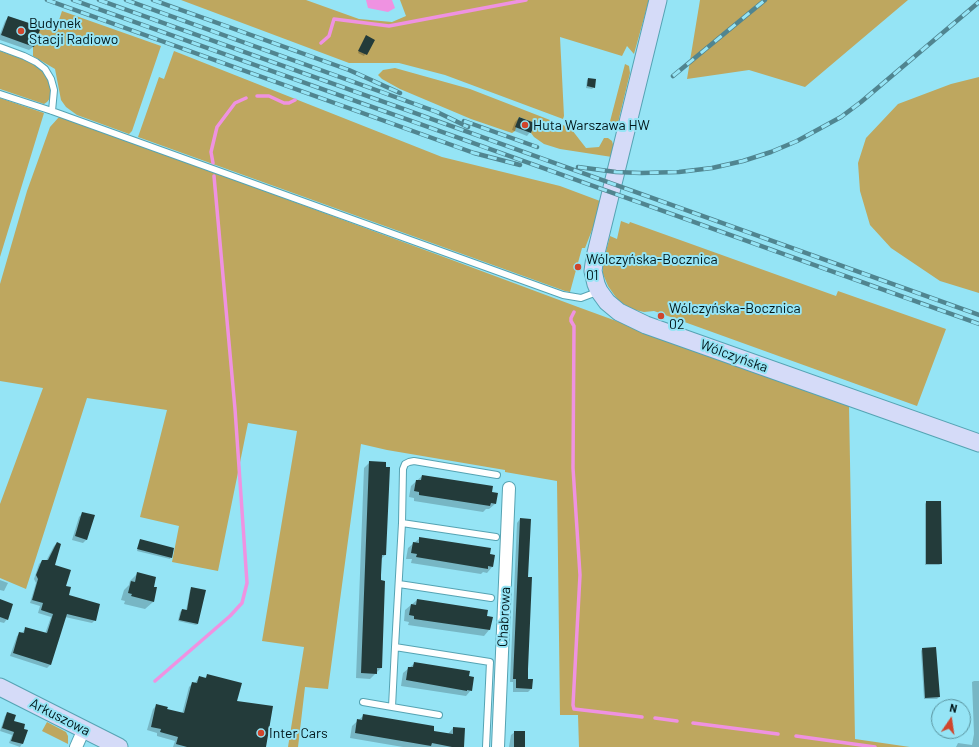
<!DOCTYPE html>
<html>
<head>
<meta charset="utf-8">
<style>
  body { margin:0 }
  #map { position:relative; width:979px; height:747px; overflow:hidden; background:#95e4f5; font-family:Barlow,sans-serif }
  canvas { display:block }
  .north { position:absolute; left:931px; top:699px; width:40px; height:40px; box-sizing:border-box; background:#95e4f5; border:1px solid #59929d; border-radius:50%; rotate:13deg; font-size:11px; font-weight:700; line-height:16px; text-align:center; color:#00161a }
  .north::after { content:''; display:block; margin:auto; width:14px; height:18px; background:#d0452c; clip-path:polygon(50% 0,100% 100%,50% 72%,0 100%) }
</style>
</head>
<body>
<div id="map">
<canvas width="979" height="747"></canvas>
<div class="north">N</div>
</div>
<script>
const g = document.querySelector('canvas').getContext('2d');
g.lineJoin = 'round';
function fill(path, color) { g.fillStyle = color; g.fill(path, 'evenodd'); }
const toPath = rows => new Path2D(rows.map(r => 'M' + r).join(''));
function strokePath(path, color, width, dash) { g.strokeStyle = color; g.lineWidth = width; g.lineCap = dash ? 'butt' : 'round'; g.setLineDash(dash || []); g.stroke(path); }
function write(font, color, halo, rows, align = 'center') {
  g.font = font + ' Barlow,sans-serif'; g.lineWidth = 4; g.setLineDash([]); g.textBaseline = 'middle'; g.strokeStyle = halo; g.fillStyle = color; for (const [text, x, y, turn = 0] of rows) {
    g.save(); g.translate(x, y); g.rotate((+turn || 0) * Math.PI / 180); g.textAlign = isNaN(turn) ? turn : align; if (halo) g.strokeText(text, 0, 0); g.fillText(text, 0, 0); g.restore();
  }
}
fill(toPath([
  [181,0,306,0,359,19,392,22,406,16,400,0,649,0,634,54,627,46,622,56,560,37,564,116,563,119,445,75,399,63,349,63],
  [700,0,908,0,805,87,749,70,687,79],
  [62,11,161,46,132,131,129,134,77,115,66,107,61,100,55,69,33,56,33,47,41,27,55,32],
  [0,51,31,62,40,69,46,75,50,87,51,97,47,102,44,104,0,89],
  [174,51,442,157,560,186,600,201,594,225,585,248,582,248,570,292,565,291,138,137,159,77,164,79],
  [625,64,629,66,630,73,616,131,608,129],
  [395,68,470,89,568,127,572,130,586,148,599,147,604,138,608,138,612,141,614,148,612,157,560,149,544,144,534,137,531,133,535,123,519,117,515,131,512,133,506,131,471,119,400,89,382,79,378,75,383,70],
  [979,77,979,293,940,281,891,248,870,225,860,191,858,163,866,138,898,104,951,84],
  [0,98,44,113,0,257],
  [59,117,120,138,444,257,578,307,849,406,855,739,910,747,579,747,578,715,560,715,557,481,505,472,505,470,387,450,361,444,328,689,305,687,298,747,288,747,304,647,262,641,297,431,248,423,218,571,172,562,179,526,140,517,167,410,87,398,26,589,0,578,0,504,43,388,0,381,0,284,27,191,50,127],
  [621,221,629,224,630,222,836,296,838,291,946,329,917,406,654,311,644,312,631,309,619,301,615,296,608,286,603,274,603,263,610,236,617,239],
  [47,722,66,732,68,736,68,744,42,731]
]), '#bea75f');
fill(toPath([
  [366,0,392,0,395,8,388,12,368,8]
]), '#ef92e1');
fill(toPath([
  [9,17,39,28,33,47,29,50,0,40,0,34,5,21],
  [365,38,373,40,364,56,358,53],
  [588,79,594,87,592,89,586,88,587,80],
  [519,118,530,132,527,136,512,130,515,122],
  [370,462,385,555,381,559,380,581,384,582,381,668,370,679,356,678,364,468],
  [422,476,491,493,495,504,489,509,486,509,483,512,414,501,414,498,409,497,411,486],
  [926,502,941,564,939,565,925,565,925,504],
  [83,513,87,539,83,543,72,540,79,517],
  [520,519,527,578,527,680,531,689,528,692,513,692,513,682,510,682,517,523],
  [420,538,494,555,492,567,487,573,483,572,481,574,411,563,412,559,406,559,408,548],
  [140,540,171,557,170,559,137,551],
  [57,543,54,565,65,587,68,596,95,620,92,623,65,617,50,665,47,668,10,656,17,636,20,633,22,633,26,628,45,634,51,617,38,613,40,606,30,603,36,583,34,579,39,564,42,561,46,561,54,546],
  [138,573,153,587,153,602,145,609,124,604,125,601,121,600,124,590,129,585,130,581],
  [0,580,8,583,4,591,0,590],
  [192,588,198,624,196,625,178,621,180,612,182,610,186,611,190,590],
  [417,600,491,617,489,630,484,636,408,625,409,622,404,621,405,610],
  [0,601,7,619,4,623,0,622],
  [922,649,939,697,937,699,924,699,921,651],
  [415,663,468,677,471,690,466,696,401,686,403,673],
  [208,675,236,701,236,747,173,747,175,741,157,736,157,733,147,730,153,709,157,705,166,710,182,714,189,687,193,683,195,683,199,677,204,679],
  [974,681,979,681,979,747,956,747,958,743,972,745,974,734,972,682],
  [8,713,13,721,23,729,27,731,22,744,20,747,9,743,12,735,0,731,5,716],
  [363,716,432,732,448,734,453,728,463,747,403,747,350,738,352,726],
  [515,732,524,741,525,741,525,747,527,747,509,747,511,735]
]), '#0003');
strokePath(toPath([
  [321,43,329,36,334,19,389,26,526,0],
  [257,96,269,96,284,103,289,103,295,100],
  [213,163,211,152,217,127,235,103,246,98],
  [574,312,571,318,571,321,574,326,573,468,580,575,573,705,574,709,642,717],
  [155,681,230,616,242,603,247,583,235,409,214,176],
  [655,718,677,721],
  [693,723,778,734],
  [796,736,875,747]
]), '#ef92e1', 3.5);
fill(toPath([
  [8,16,41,27,34,47,1,35],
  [366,35,375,40,367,55,358,51],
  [588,78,596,79,595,88,587,86],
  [519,117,535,123,531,133,515,127],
  [369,461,386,462,386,467,390,467,386,555,382,555,381,575,381,580,385,581,382,668,377,668,377,674,361,673],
  [422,475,493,486,492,492,498,493,496,504,491,503,490,506,419,495,419,492,414,491,416,480,421,480],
  [926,501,941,501,942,564,926,564],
  [82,512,95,515,87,540,75,536],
  [520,518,531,519,528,577,532,577,528,669,528,679,533,679,532,689,516,688,516,679,513,679],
  [419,537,491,548,490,554,495,555,493,567,488,566,488,569,416,557,417,554,411,553,413,542,419,543],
  [140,539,174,548,172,558,137,549],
  [57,542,61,544,55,565,71,570,66,586,71,587,69,595,100,604,96,621,67,614,51,665,13,653,19,632,24,633,25,627,47,633,53,614,41,610,43,603,32,600,38,579,36,575,42,560,48,560],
  [137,572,156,577,154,587,157,587,154,602,131,596,132,594,128,593,131,581,135,582],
  [191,587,206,590,198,624,179,620,182,609,187,610],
  [0,599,13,604,8,620,0,617],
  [417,599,488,610,487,616,493,617,490,630,414,619,414,616,409,615,411,604,416,605],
  [936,647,940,697,925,698,922,648],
  [414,662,470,671,469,676,474,677,472,691,467,690,467,691,406,680,408,667,413,667],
  [207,674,242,683,237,701,273,706,266,747,187,747,176,744,178,737,160,732,161,729,151,727,156,704,168,707,167,709,184,713,192,682,197,683,199,676,206,678],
  [7,712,16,715,14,721,25,724,24,729,28,730,23,744,11,741,14,732,2,728],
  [363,714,434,726,434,731,453,734,453,727,465,728,464,747,452,747,432,743,431,746,355,733,357,719,362,720],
  [514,731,525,731,525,747,514,747]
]), '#233b3a');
const lane = toPath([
  [0,47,24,56,36,62,45,69,51,79,54,90,52,111],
  [0,94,52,111,563,295,581,298,597,292],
  [402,523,496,537],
  [399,584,491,598],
  [395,647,402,523,403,469,405,464,409,462,414,461,497,475],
  [363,702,392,707],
  [439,715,392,707,395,647,490,662,486,747]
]);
const street = toPath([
  [76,747,84,729],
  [498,747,509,488]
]);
const secondary = toPath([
  [658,0,595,257,593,271,596,284,599,291,607,302,619,312,646,325,979,443],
  [0,687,119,747]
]);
strokePath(lane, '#55a3b3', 8);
strokePath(street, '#55a3b3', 14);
strokePath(secondary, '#55a3b3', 19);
strokePath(lane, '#fff', 6);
strokePath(street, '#fff', 12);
strokePath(secondary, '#d5dbf8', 17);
const rail = toPath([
  [47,0,474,153,520,165],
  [73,0,979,324],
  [99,0,979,315],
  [126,0,437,112,468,127],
  [153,0,349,70,400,93],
  [673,76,765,0],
  [464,121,537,147],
  [578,167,616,172,641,173,679,172,712,168,743,161,771,152,797,141,841,117,861,102,979,2]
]);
strokePath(rail, '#508590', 4.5);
strokePath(rail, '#95e4f5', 3, [9]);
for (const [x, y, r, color] of [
  [21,31,4,"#d0452c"],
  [525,125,4,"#d0452c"],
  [578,267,4,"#d0452c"],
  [661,316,4,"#d0452c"],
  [261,733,4,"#d0452c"]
]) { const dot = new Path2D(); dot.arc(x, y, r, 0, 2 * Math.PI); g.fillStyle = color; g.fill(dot); strokePath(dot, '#95e4f5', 1.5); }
write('14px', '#00161a', '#95e4f5', [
  ["Budynek",29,23],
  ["Stacji Radiowo",29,39],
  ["Huta Warszawa HW",533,125],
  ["Wólczyńska-Bocznica",586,259],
  ["01",586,275],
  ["Wólczyńska-Bocznica",669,308],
  ["02",669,324],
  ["Inter Cars",269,733]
], 'left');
write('14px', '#00161a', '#95e4f5', [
  ["Wólczyńska",734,356,20],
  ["Chabrowa",504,617,-87],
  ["Arkuszowa",60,717,27]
]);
</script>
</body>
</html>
